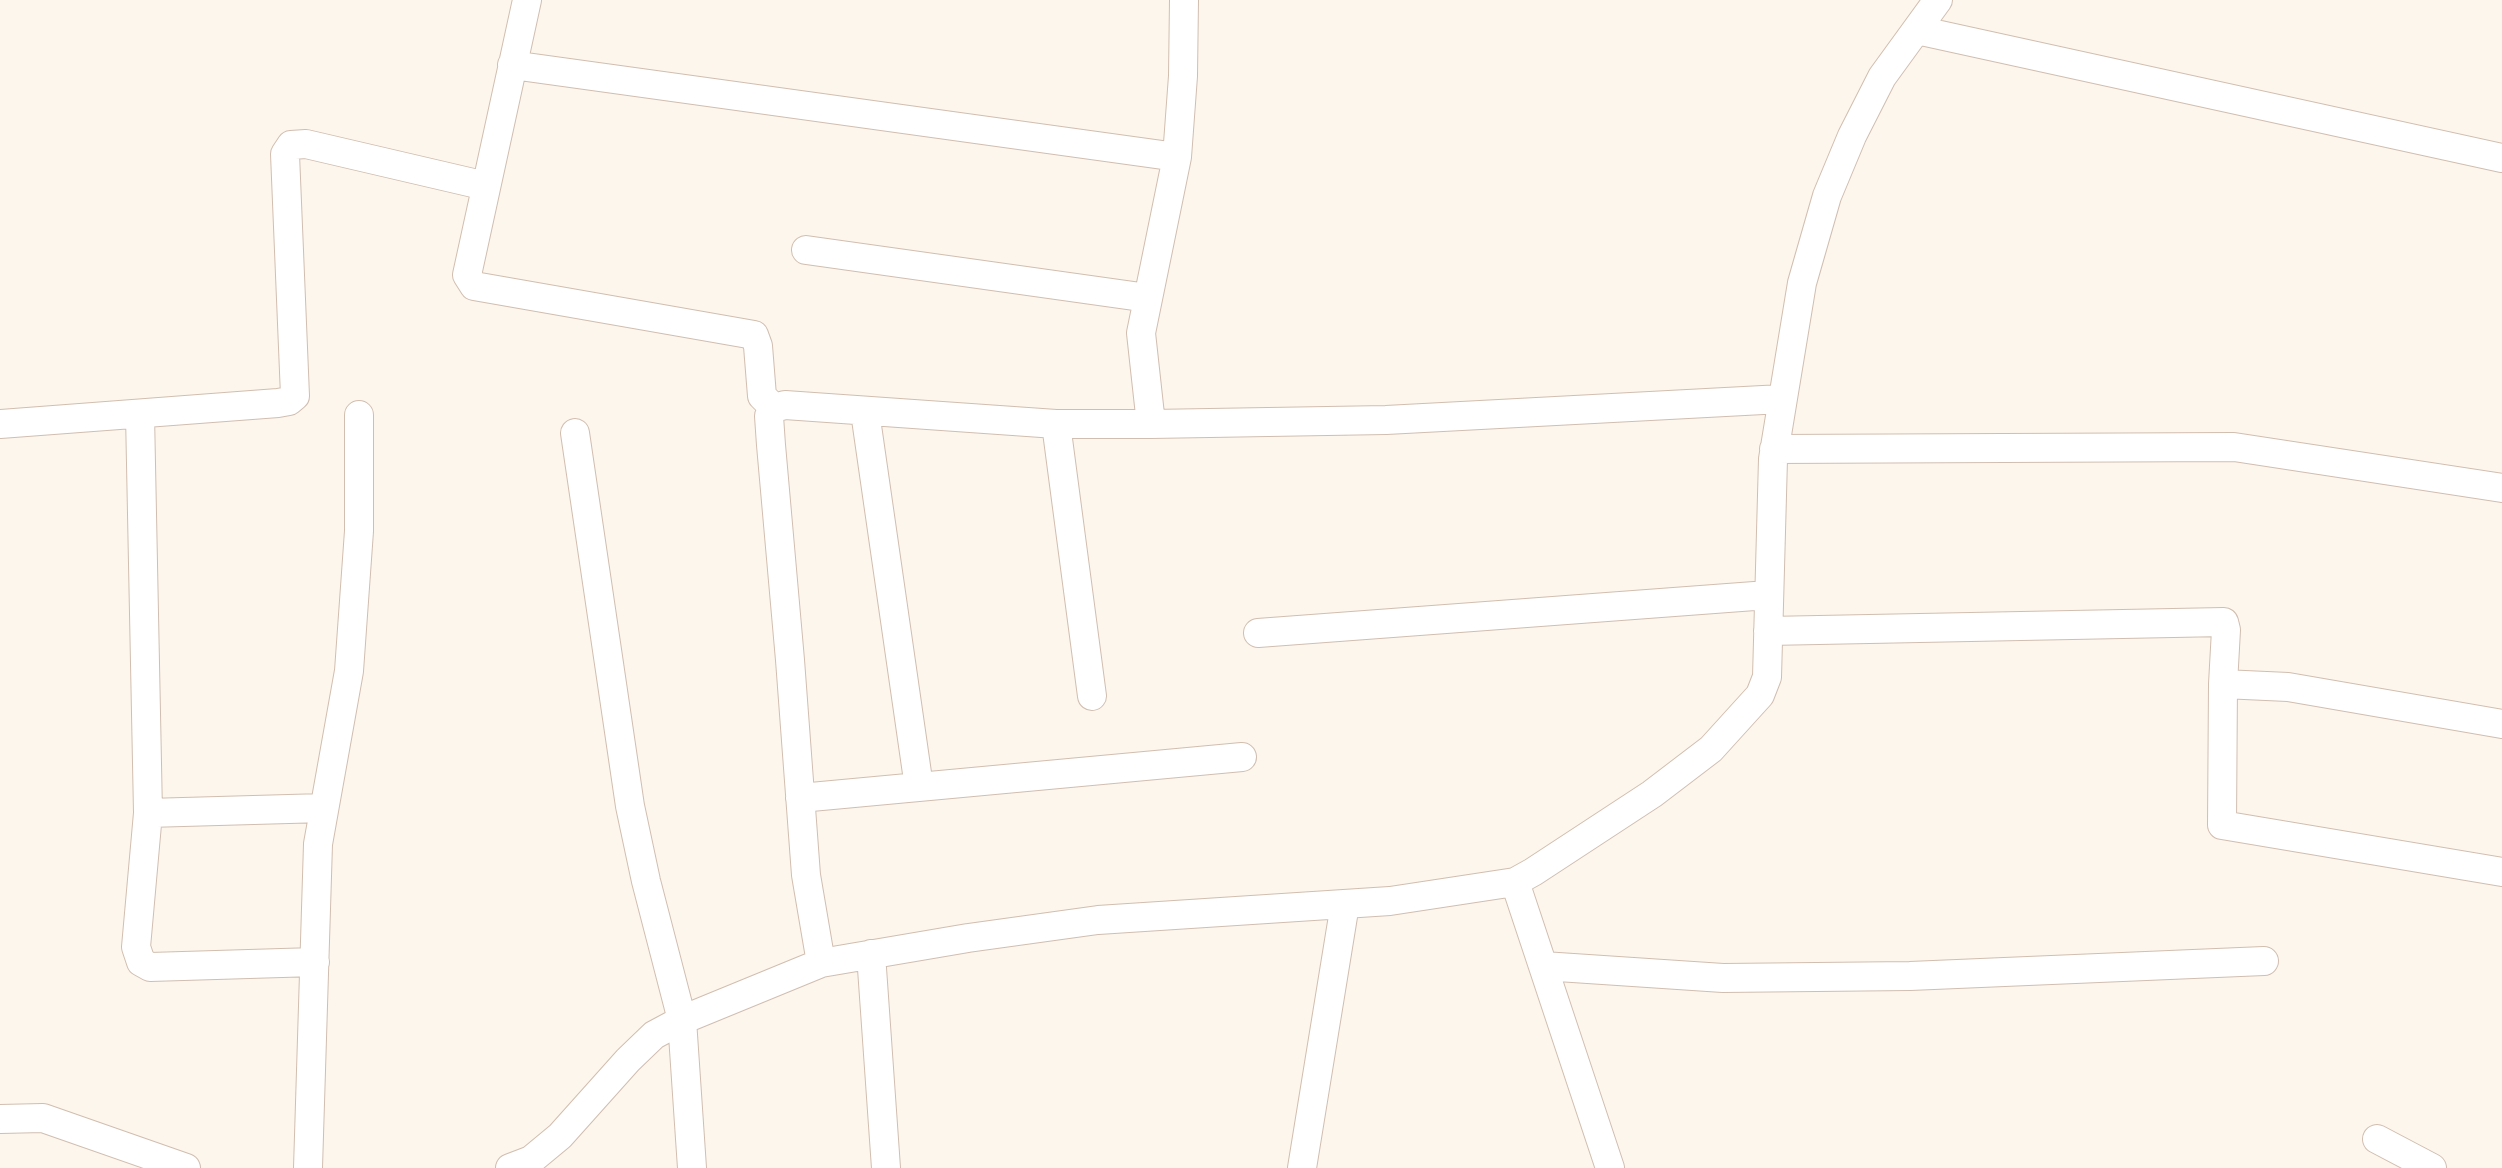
<!DOCTYPE html>
<html>
<head>
<meta charset="utf-8">
<style>
  body { margin:0 }
  canvas { display:block; background:#fdf6ec }
</style>
</head>
<body>
<canvas width="2502" height="1168"></canvas>
<script>
const g = document.querySelector('canvas').getContext('2d');
g.lineJoin = 'round';
const toPath = rows => new Path2D(rows.map(r => 'M' + r).join(''));
function strokePath(path, color, width, dash) { g.strokeStyle = color; g.lineWidth = width; g.lineCap = dash ? 'butt' : 'round'; g.setLineDash(dash || []); g.stroke(path); }
const street = toPath([
  [527,0,467,275,474,286,754,335,758,346,762,396,774,408],
  [1917,30,2502,158],
  [512,65,1177,157],
  [806,250,1148,298],
  [865,412,919,787],
  [140,414,148,813,136,947,141,962,150,967,315,962],
  [0,424,278,403,289,401,295,396,285,154,291,145,306,144,486,186],
  [1056,424,1092,696],
  [1151,424,1141,333,1177,157,1183,76,1184,0],
  [575,433,630,806,646,881,682,1020,692,1168],
  [1774,449,2234,447,2502,488],
  [1768,631,2224,622,2226,630,2223,684,2222,825,2502,872],
  [1258,633,1768,595],
  [2223,684,2288,687,2502,724],
  [800,798,1242,757],
  [148,813,324,808],
  [1515,882,1610,1168],
  [871,954,886,1168],
  [821,963,806,875,790,660,771,445,769,416,774,408,785,405,1056,424,1151,424,1386,420,1782,399],
  [1543,966,1723,978,1910,976,2264,961],
  [0,1119,43,1118,186,1168],
  [2377,1139,2432,1168],
  [308,1168,318,844,349,671,359,531,359,415],
  [510,1168,531,1160,560,1136,628,1060,654,1035,682,1020,821,963,968,938,1098,920,1390,901,1515,882,1533,872,1652,794,1711,749,1760,695,1767,677,1773,459,1802,283,1827,196,1852,136,1882,77,1938,0],
  [1302,1168,1345,904]
]);
strokePath(street, '#d1beb0', 30);
strokePath(street, '#fff', 28);
</script>
</body>
</html>
